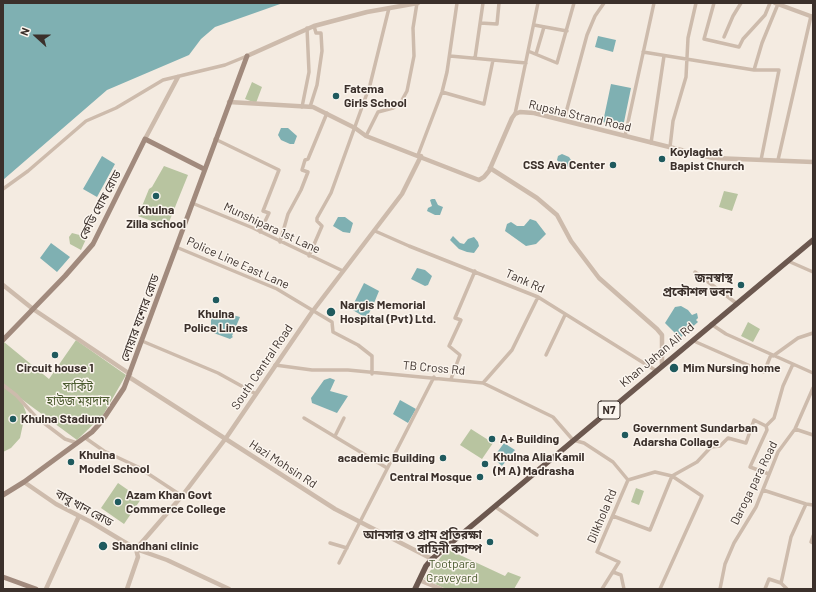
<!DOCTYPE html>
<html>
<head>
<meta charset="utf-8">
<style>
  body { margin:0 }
  #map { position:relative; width:816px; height:592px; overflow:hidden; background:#f4ebe1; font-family:Barlow,sans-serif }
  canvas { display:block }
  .frame { position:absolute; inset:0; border:4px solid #3b302b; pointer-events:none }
  .north { position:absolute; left:16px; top:16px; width:40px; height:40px; -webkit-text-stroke:3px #fbf5ee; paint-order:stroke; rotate:291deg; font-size:11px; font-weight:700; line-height:16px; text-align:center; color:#3b302b }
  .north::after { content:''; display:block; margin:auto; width:14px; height:18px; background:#3b302b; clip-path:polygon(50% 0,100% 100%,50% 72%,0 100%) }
</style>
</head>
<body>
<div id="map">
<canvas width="816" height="592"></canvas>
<div class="frame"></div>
<div class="north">N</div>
</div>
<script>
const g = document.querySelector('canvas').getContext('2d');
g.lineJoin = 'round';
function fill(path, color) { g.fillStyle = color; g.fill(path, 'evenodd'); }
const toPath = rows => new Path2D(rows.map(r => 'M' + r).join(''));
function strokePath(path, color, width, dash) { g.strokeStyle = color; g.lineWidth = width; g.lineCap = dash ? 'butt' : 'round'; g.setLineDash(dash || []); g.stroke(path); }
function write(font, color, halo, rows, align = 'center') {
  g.font = font + ' Barlow,"Noto Sans Bengali",sans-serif'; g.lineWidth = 3; g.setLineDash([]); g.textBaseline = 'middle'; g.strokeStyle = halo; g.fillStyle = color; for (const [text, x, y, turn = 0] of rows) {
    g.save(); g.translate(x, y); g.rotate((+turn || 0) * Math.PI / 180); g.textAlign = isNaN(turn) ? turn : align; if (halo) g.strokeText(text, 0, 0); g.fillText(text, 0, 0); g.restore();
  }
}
fill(toPath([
  [252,82,262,87,256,103,245,99],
  [164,166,188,175,167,227,138,216,149,189,152,187],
  [724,191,738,194,732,211,719,207],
  [72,233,87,237,81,250,70,244,69,237],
  [748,322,760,329,753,342,741,336],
  [76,340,126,375,103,415,77,440,16,395,22,402,27,415,22,415,23,424,20,438,11,448,3,452,3,344,4,342,49,379],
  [471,429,493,443,482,459,460,445],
  [118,483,141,499,124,524,101,508],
  [636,488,644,491,639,505,631,502],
  [447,549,505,576,508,572,521,577,514,589,446,589,424,579]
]), '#b8c4a0');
fill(toPath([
  [3,3,283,3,215,27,201,39,189,55,107,90,3,180],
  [598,36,616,40,613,52,595,47],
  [611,84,631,88,623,127,603,122],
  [281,128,288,128,297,136,294,144,290,144,281,140,278,135],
  [562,154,569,157,573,163,570,167,561,165,557,160,558,156],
  [102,156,115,164,97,197,83,189],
  [432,199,435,199,438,205,443,207,440,215,435,215,427,211,428,208,432,206,430,200],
  [338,217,345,217,353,223,350,233,343,232,333,226],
  [530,219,536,221,546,234,536,244,526,246,505,231,507,224,511,222,517,226,524,226],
  [453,236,460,243,464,244,468,239,474,237,478,242,479,246,474,253,467,252,459,249,450,240],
  [51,243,70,257,57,272,40,258],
  [417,268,425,270,432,276,428,285,425,286,411,279],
  [364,283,379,291,372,308,366,318,351,309],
  [681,306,688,310,692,315,697,313,698,318,696,320,698,322,680,338,665,323,675,307],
  [218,311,240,317,232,336,233,337,230,339,211,332,209,329,211,325,211,318,213,313],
  [330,378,335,380,330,391,348,396,337,413,312,403,311,398,324,380],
  [400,400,416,409,408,423,393,414],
  [504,443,515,450,502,466,493,458]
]), '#7fb0b2');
strokePath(toPath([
  [714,3,704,39,739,47,743,39,765,15,770,3],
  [480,23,497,24,499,3],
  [534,25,567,31],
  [724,37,733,16,741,3],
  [528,51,557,63,574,3],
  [643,52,754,70,762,43,778,4],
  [536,54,544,27],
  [450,56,526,63],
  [475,58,483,3],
  [754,70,779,70,761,160],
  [442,92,484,104,493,60],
  [302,107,309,72,307,28],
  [310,107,317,85,322,51,321,33,316,33,314,26],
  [515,114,538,3],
  [564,120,587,35,595,16,604,3],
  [366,136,378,112,393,108,401,102,407,91,414,56,413,28,417,3],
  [625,136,654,3],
  [215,139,279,170,263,211,269,213,260,232],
  [651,143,664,56],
  [670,147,673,121,686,77,688,38,696,3],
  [418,155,442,92,447,72,457,3],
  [778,160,811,16],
  [3,189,28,171,86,121,116,108,163,80,225,65,247,56],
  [192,203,253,228,343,271],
  [375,231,409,246,538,297,655,370],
  [280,242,288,214,301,190,308,172,302,170,305,160,308,159,327,113],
  [176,247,277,289,332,322,333,332,358,345,372,356,372,374],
  [309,256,322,226,317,221,317,218,331,193,370,85,389,8],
  [788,261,813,272],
  [695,272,736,303],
  [711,324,726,334,813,373],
  [142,341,218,373,256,394],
  [696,342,764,372,771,355],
  [546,355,565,315],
  [773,356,798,338,813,333],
  [275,365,312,370,348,370,483,383,553,417,573,440,584,443,613,462,628,480],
  [451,379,460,355,449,346,461,320,455,318,475,271],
  [483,383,512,350,538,297],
  [3,385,16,395,36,417,65,439,77,443],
  [304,418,387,468],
  [766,426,774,418,783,386,793,364],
  [795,429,813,435],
  [335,436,344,418],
  [84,437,104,451,138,467,182,496],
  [628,480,655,472,672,476,697,462,711,447,720,446,728,438,746,443,754,420,766,426,767,430,750,467,769,474],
  [763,490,806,504,813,505],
  [497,508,537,535],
  [613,516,650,530,672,476,702,496,660,589],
  [813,536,811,542,813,543],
  [330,543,347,548],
  [339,563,434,377],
  [613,572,621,575,624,589],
  [602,589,619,562,597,552,628,480],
  [720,589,725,564,734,543,756,507,778,452,795,429,813,388],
  [765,589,769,579,781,583],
  [787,589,781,583,783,574,791,537,806,504]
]), '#cdbbac', 3.5);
strokePath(toPath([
  [775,3,813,17],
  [247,56,314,26,367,12,418,3],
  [229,102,313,107,355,128,366,136,479,180,484,177,489,171,512,118,515,114,520,112,534,113,713,158,813,162],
  [145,139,178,77],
  [490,168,537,198,557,215,571,241,599,278,657,329,662,335,662,365],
  [3,285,33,309,130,374],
  [129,377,335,509,432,559],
  [24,482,56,504,91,522,136,549,167,560,229,589],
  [136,549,182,496,226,438,312,312,402,194,421,156],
  [419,580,441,589],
  [46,589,79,516],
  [127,589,138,557,136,549]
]), '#cdbbac', 4.5);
strokePath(toPath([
  [3,340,65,276,93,244,145,139,204,169],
  [3,495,24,482,92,432,102,421,124,388,247,56],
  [3,577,36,589]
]), '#a18a7d', 5);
strokePath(toPath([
  [415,589,426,566,432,559,813,240]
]), '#6c584f', 5.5);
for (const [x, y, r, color] of [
  [336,96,4,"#1f5a5e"],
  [662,159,4,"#1f5a5e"],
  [613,165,4,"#1f5a5e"],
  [156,196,4,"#1f5a5e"],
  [741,285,4,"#1f5a5e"],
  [216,300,4,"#1f5a5e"],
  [331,312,5,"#1f5a5e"],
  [55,355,4,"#1f5a5e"],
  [674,368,5,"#1f5a5e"],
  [13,419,4,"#1f5a5e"],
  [625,435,4,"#1f5a5e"],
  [492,439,4,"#1f5a5e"],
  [443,458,4,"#1f5a5e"],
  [71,462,4,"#1f5a5e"],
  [485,464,4,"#1f5a5e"],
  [480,477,4,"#1f5a5e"],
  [118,502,4,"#1f5a5e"],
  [490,542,4,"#1f5a5e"],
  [103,546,5,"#1f5a5e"]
]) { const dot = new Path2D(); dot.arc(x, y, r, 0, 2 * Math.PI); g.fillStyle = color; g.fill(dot); strokePath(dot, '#fbf5ee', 1.5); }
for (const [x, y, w] of [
  [609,410,22]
]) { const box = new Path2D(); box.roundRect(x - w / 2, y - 9, w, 18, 3); g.fillStyle = '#fbf5ee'; g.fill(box); strokePath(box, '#3b302b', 1); }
write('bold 11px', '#3b302b', null, [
  ["N7",609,410]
]);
write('bold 12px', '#3b302b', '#fbf5ee', [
  ["Fatema",344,89],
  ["Girls School",344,103],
  ["Koylaghat",670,152],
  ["Bapist Church",670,166],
  ["CSS Ava Center",605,165,"right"],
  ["Khulna",156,210,"center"],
  ["Zilla school",156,224,"center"],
  ["জনস্বাস্থ",733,278,"right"],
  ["প্রকৌশল ভবন",733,292,"right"],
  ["Nargis Memorial",340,305],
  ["Hospital (Pvt) Ltd.",340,319],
  ["Khulna",216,314,"center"],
  ["Police Lines",216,328,"center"],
  ["Circuit house 1",55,368,"center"],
  ["Mim Nursing home",683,368],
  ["Khulna Stadium",21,419],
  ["Government Sundarban",633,428],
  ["Adarsha Collage",633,442],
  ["A+ Building",500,439],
  ["Khulna",79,455],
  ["Model School",79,469],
  ["Khulna Alia Kamil",493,457],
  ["(M A) Madrasha",493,471],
  ["academic Building",435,458,"right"],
  ["Central Mosque",472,477,"right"],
  ["Azam Khan Govt",126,495],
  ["Commerce College",126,509],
  ["আনসার ও গ্রাম প্রতিরক্ষা",482,535,"right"],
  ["বাহিনী ক্যাম্প",482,549,"right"],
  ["Shandhani clinic",112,546]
], 'left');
write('12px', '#3b302b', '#fbf5ee', [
  ["Rupsha Strand Road",580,116,13],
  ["কেডি ঘোষ রোড",100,205,-62],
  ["Munshipara 1st Lane",272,228,25],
  ["Police Line East Lane",238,263,24],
  ["Tank Rd",525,281,24],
  ["লোয়ার যশোর রোড",140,318,-70],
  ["Khan Jahan Ali Rd",657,355,-40],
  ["South Central Road",262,367,-56],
  ["TB Cross Rd",434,368,5],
  ["Hazi Mohsin Rd",283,464,33],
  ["Daroga para Road",754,483,-64],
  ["বাবু খান রোড",84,508,29],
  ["Dilkhola Rd",602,516,-67]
]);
write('12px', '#4a5a2e', '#fbf5ee', [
  ["সার্কিট",78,387],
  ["হাউজ ময়দান",78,401],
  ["Tootpara",452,564],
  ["Graveyard",452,578]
]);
</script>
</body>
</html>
